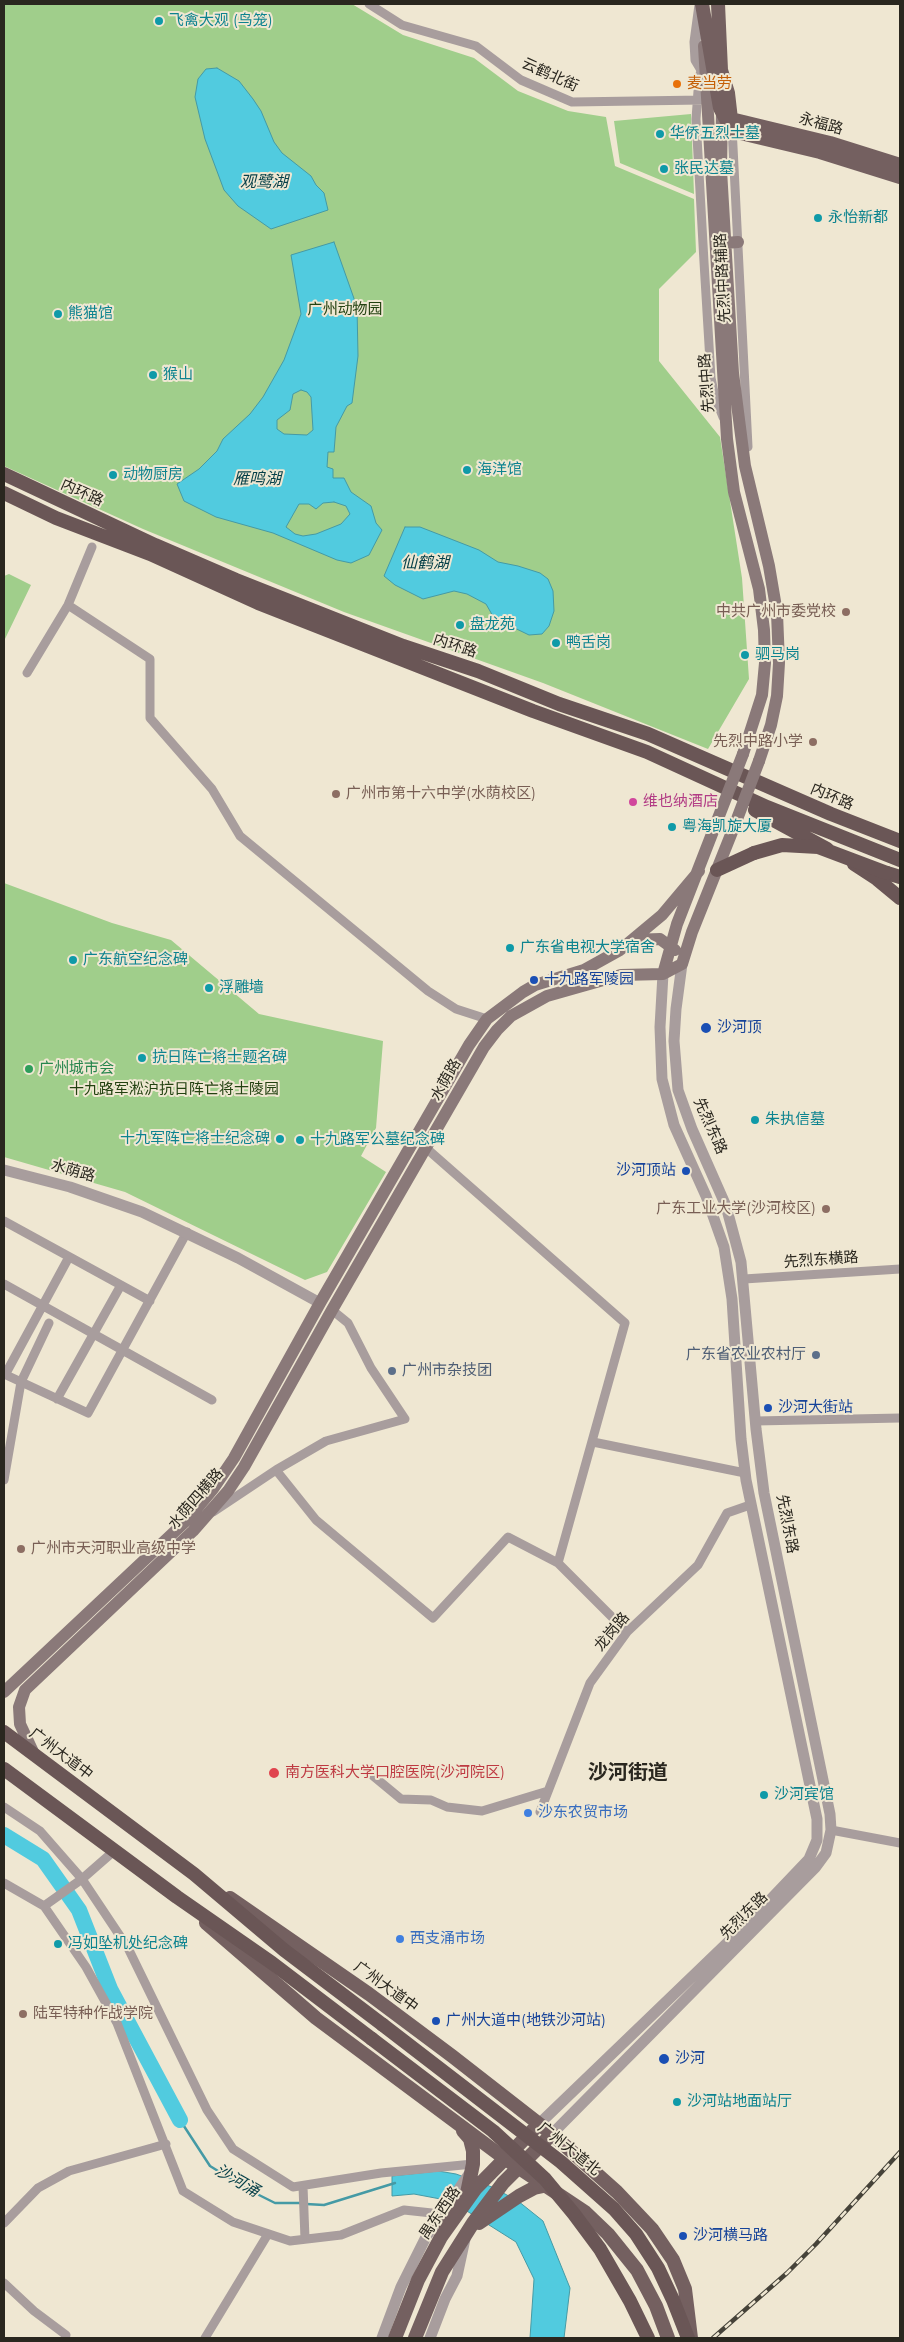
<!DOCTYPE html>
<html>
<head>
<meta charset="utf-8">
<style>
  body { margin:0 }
  #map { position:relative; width:904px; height:2342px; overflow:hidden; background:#efe7d2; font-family:Montserrat,sans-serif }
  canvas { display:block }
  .frame { position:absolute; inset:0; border:5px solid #2a271f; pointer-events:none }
</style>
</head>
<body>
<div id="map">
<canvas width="904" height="2342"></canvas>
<div class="frame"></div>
</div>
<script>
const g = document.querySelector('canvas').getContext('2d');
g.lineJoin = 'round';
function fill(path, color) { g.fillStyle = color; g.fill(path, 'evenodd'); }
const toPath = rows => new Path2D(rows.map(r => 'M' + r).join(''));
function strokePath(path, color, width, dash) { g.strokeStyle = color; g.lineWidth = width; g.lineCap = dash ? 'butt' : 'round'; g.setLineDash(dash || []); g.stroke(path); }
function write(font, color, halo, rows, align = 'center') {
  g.font = font + ' Montserrat,"Noto Sans SC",sans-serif'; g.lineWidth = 4; g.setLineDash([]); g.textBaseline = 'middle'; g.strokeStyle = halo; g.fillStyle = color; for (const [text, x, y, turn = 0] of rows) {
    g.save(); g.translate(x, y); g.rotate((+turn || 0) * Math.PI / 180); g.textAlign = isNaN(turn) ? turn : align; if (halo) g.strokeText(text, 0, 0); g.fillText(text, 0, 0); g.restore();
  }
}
fill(toPath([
  [4,4,352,4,403,35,474,58,518,91,568,111,606,117,615,166,694,199,696,252,659,289,659,361,720,437,742,578,749,679,708,749,543,683,344,612,143,529,4,466],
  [691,114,694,194,620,163,614,121],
  [9,574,31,585,4,641,4,576],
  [4,883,112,923,171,940,259,1014,383,1041,376,1128,361,1156,386,1172,327,1272,305,1280,125,1192,4,1157]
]), '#a0ce8b');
const water = toPath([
  [217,68,239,81,253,99,261,111,274,142,282,153,311,176,316,185,324,193,328,210,271,229,238,206,224,190,205,139,195,97,198,79,206,69,217,68],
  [334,242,357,307,358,356,352,403,347,406,336,427,334,452,328,452,327,467,333,469,333,478,344,478,351,492,371,506,376,523,382,530,369,555,351,563,337,560,273,533,216,517,184,501,177,484,199,469,217,451,223,439,250,414,263,397,284,360,301,314,291,255,334,242],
  [301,390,307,392,311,397,313,430,307,435,284,434,277,429,277,420,290,410,293,394,301,390],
  [334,502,346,506,350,514,341,524,316,534,303,536,295,534,286,527,299,504,309,504,316,509,323,503,334,502],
  [405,527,420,527,479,550,498,562,518,566,540,573,548,579,553,591,554,611,549,626,542,634,529,635,494,618,486,604,467,594,454,591,423,599,395,585,384,576,405,527],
  [438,2171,456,2174,492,2187,518,2201,543,2221,570,2288,564,2338,530,2338,534,2279,516,2242,451,2201,414,2194,392,2196,392,2176,438,2171]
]);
fill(water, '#51cbdf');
strokePath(water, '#459aa5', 1);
strokePath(toPath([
  [180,2120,210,2166,247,2189,275,2203,301,2203],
  [306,2204,324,2205,395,2183]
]), '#459aa5', 2.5);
strokePath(toPath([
  [4,1835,43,1859,79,1910,110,1989,180,2120]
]), '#51cbdf', 16);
strokePath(toPath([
  [369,4,402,25,476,46,521,80,572,102,702,100],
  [703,66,699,77,696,119,704,262,711,378,715,397,723,417],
  [732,127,748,447],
  [68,605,150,659,150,718,212,789,240,836,428,991,456,1009,487,1019],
  [27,673,68,605,92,547],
  [426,1148,625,1323,558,1563,627,1632],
  [4,1221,150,1301],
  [744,1279,900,1269],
  [4,1284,212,1400],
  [4,1374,88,1413,187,1232],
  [5,1375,69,1257],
  [57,1399,121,1285],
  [756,1421,900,1418],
  [593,1442,745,1473],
  [276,1470,316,1520,433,1618,508,1537,558,1563],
  [4,1480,21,1382,49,1323],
  [213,1512,276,1470,326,1441,405,1419,371,1368,348,1323,332,1310],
  [372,1775,401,1799,431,1800,447,1807,482,1811,548,1791],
  [4,1807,40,1831,82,1879,128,1948,207,2110,233,2149,293,2187,381,2173,473,2164],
  [540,1812,590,1683,627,1632,698,1565,727,1513,750,1505],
  [831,1830,900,1843],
  [4,1883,44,1906,86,1967,117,2023,183,2191,233,2222,290,2241,341,2235,404,2210,441,2214],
  [44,1906,82,1879,114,1851],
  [303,2186,305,2239],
  [4,2223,38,2188,69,2171,166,2144],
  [4,2283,34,2311,66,2335],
  [205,2338,268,2234]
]), '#a89d9d', 9);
strokePath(toPath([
  [700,5,695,42,696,60,702,70,711,72],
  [4,1170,70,1187,142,1212,238,1258,320,1303],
  [539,2124,750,1921,809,1859,817,1840,817,1819,746,1480,741,1439,732,1299,724,1247,706,1196,674,1125,662,1079,660,1027,663,974],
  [552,2134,815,1868,826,1853,831,1830,830,1814,764,1493,756,1429,741,1262,726,1206,692,1129,678,1090,674,1041,676,1009,682,964],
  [382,2338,401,2287,426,2237,469,2174],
  [430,2338,445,2299,457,2276,465,2239]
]), '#a89d9d', 11);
strokePath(toPath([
  [704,46,727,439,734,492,759,589,764,630,765,663,762,695,743,754],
  [722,111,721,170,733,373,745,466,769,566,777,613,779,663,777,696,771,725,759,761],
  [725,243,738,242],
  [632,940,660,939,675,950],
  [682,964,692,932,734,827],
  [663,974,677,924,717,821],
  [4,1692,188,1519,213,1489,234,1458,320,1303,469,1045,487,1019,523,992,535,985,584,970,620,950,662,915,699,871],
  [34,1754,20,1724,19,1707,25,1690,193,1531,228,1491,244,1467,332,1310,484,1047,497,1030,511,1016,547,996,621,975,663,974,682,964]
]), '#8a7979', 12);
strokePath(toPath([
  [702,4,720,108,732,131,820,152,900,177],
  [718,4,721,70,728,93,731,119,830,143,900,165],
  [230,1898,369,1994,452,2056,552,2134,617,2192,652,2229,673,2260,685,2289,691,2338],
  [206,1923,316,2018,504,2158,585,2212,608,2234,637,2270,656,2306,668,2338],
  [463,2131,470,2139,473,2151,473,2164,466,2198],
  [437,2221,447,2212,463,2204],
  [479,2223,519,2196,534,2188,548,2185],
  [395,2338,418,2280,441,2237,476,2188,539,2124],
  [415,2338,442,2272,473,2223,503,2183,552,2134]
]), '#746060', 14);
strokePath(toPath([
  [4,474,155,545,236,580,403,646,478,671,559,704,648,734,831,814,900,841],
  [4,493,56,518,150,554,258,603,533,711,647,752,767,807,900,860],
  [755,810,827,849],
  [854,864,877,879,900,898],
  [717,870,754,853],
  [887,873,900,877],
  [4,1732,194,1874,284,1950,383,2025],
  [4,1769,177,1897,272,1963,372,2039]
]), '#6a5656', 14);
const rail = toPath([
  [713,2338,787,2273,816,2244,900,2152]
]);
strokePath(rail, '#464339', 4.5);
strokePath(rail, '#efe7d2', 2.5, [8]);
strokePath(toPath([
  [717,821,743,754],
  [734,827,759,761]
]), '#8a7979', 12);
strokePath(toPath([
  [754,853,782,845,818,847,887,873],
  [383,2025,561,2162,614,2209,636,2234,658,2268,673,2300,688,2338],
  [372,2039,493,2131,545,2179,574,2214,600,2249,630,2301,648,2338]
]), '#6a5656', 14);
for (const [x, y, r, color] of [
  [159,21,5,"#0f9aa8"],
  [677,84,5,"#e8710a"],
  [660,134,5,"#0f9aa8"],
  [664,169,5,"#0f9aa8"],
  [818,218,5,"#0f9aa8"],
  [58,314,5,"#0f9aa8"],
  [153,375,5,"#0f9aa8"],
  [467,470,5,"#0f9aa8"],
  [113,475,5,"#0f9aa8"],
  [846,612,5,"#8d6e63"],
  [460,625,5,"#0f9aa8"],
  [556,643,5,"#0f9aa8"],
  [745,655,5,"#0f9aa8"],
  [813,742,5,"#8d6e63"],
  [336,794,5,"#8d6e63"],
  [633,802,5,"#d1479c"],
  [672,827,5,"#0f9aa8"],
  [510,948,5,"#0f9aa8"],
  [73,960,5,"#0f9aa8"],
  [534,980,5,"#1a4fb4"],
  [209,988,5,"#0f9aa8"],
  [706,1028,6,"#1a4fb4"],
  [142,1058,5,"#0f9aa8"],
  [29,1069,5,"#2e9e5b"],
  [755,1120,5,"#0f9aa8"],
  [280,1139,5,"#0f9aa8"],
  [300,1140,5,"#0f9aa8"],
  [686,1171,5,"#1a4fb4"],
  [826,1209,5,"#8d6e63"],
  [816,1355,5,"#5c6f8a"],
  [392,1371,5,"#5c6f8a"],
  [768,1408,5,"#1a4fb4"],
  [21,1549,5,"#8d6e63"],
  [274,1773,6,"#e0444e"],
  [764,1795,5,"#0f9aa8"],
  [528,1813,5,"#3f7fe0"],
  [400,1939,5,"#3f7fe0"],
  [58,1944,5,"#0f9aa8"],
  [23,2014,5,"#8d6e63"],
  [436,2021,5,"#1a4fb4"],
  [664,2059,6,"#1a4fb4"],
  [677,2102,5,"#0f9aa8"],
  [683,2236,5,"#1a4fb4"]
]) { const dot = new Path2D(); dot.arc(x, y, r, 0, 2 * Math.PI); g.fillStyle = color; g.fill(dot); strokePath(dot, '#efe7d2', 2); }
write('15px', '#0d838f', '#efe7d2', [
  ["飞禽大观 (鸟笼)",169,21],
  ["华侨五烈士墓",670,134],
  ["张民达墓",674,169],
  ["永怡新都",828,218],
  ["熊猫馆",68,314],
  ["猴山",163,375],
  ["海洋馆",477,470],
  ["动物厨房",123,475],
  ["盘龙苑",470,625],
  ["鸭舌岗",566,643],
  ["驷马岗",755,655],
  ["粤海凯旋大厦",682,827],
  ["广东省电视大学宿舍",520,948],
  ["广东航空纪念碑",83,960],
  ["浮雕墙",219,988],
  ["抗日阵亡将士题名碑",152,1058],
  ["朱执信墓",765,1120],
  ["十九军阵亡将士纪念碑",270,1139,"right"],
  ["十九路军公墓纪念碑",310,1140],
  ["沙河宾馆",774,1795],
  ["冯如坠机处纪念碑",68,1944],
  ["沙河站地面站厅",687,2102]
], 'left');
write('15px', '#2a271f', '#efe7d2', [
  ["云鹤北街",550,75,24],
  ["永福路",821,124,15],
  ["先烈中路辅路",723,278,-93],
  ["先烈中路",707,383,-94],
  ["内环路",82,493,24],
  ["内环路",455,646,18],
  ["内环路",832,797,23],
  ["水荫路",446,1080,-61],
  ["先烈东路",710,1126,66],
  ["水荫路",73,1171,16],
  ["先烈东横路",821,1260,-4],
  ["水荫四横路",196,1499,-49],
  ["先烈东路",787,1524,79],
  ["龙岗路",612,1632,-50],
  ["广州大道中",61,1754,37],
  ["先烈东路",744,1916,-45],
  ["广州大道中",386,1987,36],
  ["广州大道北",569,2149,39],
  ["禺东西路",440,2213,-56]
]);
write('15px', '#c56008', '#efe7d2', [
  ["麦当劳",687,84]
], 'left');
write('15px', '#234211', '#efe7d2', [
  ["广州动物园",345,310],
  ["十九路军淞沪抗日阵亡将士陵园",174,1090]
]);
write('15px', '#785e54', '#efe7d2', [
  ["中共广州市委党校",836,612],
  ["先烈中路小学",803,742],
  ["广州市第十六中学(水荫校区)",346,794,"left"],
  ["广东工业大学(沙河校区)",816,1209],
  ["广州市天河职业高级中学",31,1549,"left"],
  ["陆军特种作战学院",33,2014,"left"]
], 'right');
write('15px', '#b23c85', '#efe7d2', [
  ["维也纳酒店",643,802]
], 'left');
write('15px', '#164399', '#efe7d2', [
  ["十九路军陵园",544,980],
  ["沙河顶",717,1028],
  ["沙河顶站",676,1171,"right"],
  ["沙河大街站",778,1408],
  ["广州大道中(地铁沙河站)",446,2021],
  ["沙河",675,2059],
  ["沙河横马路",693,2236]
], 'left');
write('15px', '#27864d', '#efe7d2', [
  ["广州城市会",39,1069]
], 'left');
write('15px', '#4e5e75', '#efe7d2', [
  ["广东省农业农村厅",806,1355],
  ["广州市杂技团",402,1371,"left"]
], 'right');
write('15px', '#be3a42', '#efe7d2', [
  ["南方医科大学口腔医院(沙河院区)",285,1773]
], 'left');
write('15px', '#366cbe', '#efe7d2', [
  ["沙东农贸市场",538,1813],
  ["西支涌市场",410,1939]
], 'left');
write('italic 16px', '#053f48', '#efe7d2', [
  ["观鹭湖",264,182],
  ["雁鸣湖",257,479],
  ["仙鹤湖",425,563],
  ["沙河涌",237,2181,30]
]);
write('bold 20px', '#2a271f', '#efe7d2', [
  ["沙河街道",628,1773]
]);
</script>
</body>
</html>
